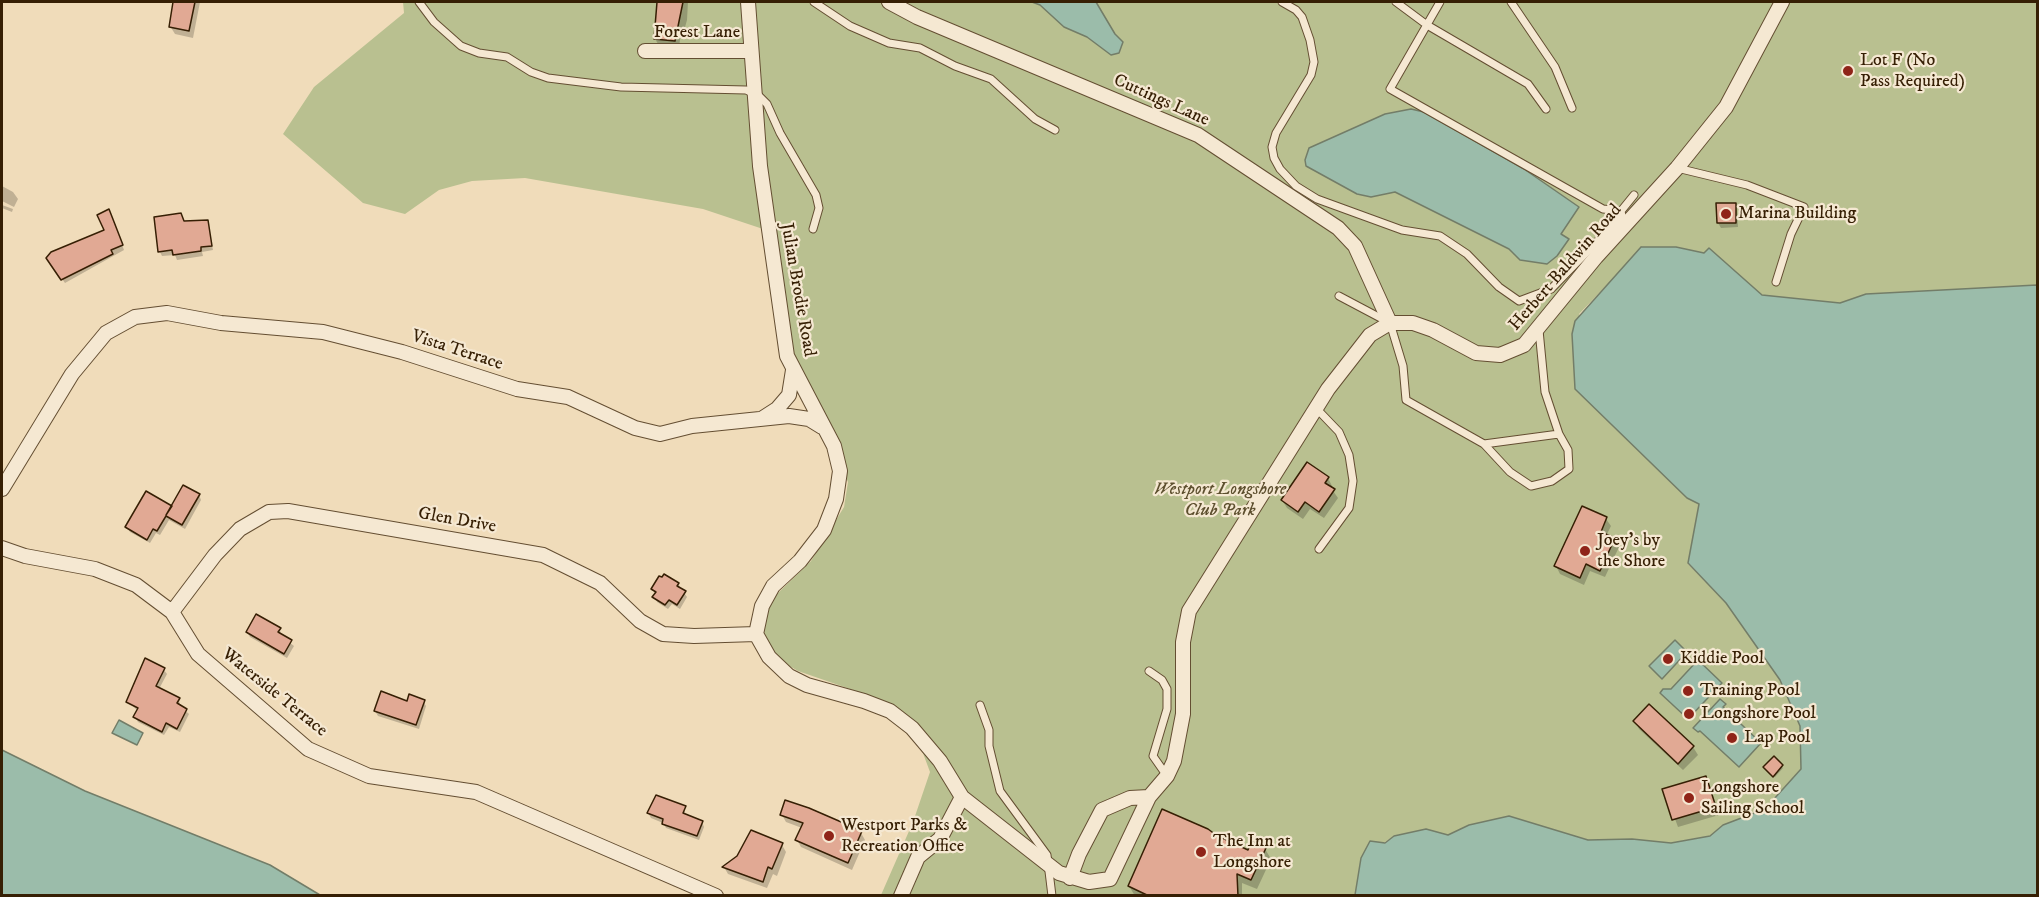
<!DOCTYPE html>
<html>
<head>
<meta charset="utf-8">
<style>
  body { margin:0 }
  #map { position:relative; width:2039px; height:897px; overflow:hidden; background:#f0dcba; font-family:"IM FELL DW Pica",serif }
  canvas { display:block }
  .frame { position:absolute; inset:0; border:3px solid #361f04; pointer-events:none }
</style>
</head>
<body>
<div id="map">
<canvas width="2039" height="897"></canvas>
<div class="frame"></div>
</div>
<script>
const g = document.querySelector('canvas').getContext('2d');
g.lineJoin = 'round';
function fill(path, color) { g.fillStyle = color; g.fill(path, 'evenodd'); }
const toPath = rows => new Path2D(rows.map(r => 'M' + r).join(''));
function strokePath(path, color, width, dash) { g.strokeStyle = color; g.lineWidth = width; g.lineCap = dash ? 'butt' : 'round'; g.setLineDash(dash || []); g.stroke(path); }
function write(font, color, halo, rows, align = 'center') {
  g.font = font + ' "IM FELL DW Pica",serif'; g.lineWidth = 4.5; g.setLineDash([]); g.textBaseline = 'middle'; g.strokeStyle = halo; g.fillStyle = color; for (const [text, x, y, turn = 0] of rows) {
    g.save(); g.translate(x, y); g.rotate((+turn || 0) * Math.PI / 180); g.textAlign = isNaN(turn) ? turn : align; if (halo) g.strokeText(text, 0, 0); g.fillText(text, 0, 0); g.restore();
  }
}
fill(toPath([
  [403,2,2037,2,2037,285,1866,294,1840,303,1761,295,1709,248,1704,253,1676,247,1604,288,1579,314,1687,498,1699,504,1688,564,1726,603,1780,680,1800,726,1801,769,1765,809,1723,825,1710,836,1671,843,1632,839,1588,840,1509,816,1469,825,1448,835,1426,829,1394,836,1361,858,1355,895,881,895,913,822,930,772,914,729,876,698,798,671,776,658,763,630,766,612,777,594,811,561,844,507,848,482,795,357,784,307,775,233,703,209,525,178,472,181,439,190,405,214,363,203,283,134,314,87,404,13]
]), '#b9c090');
const water = toPath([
  [1032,2,1096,2,1115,34,1123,42,1119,53,1111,55,1087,37,1064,27,1040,5,1032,2],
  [1411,109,1424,112,1524,169,1579,207,1561,234,1569,239,1557,256,1547,264,1520,260,1509,249,1395,192,1371,197,1357,194,1306,166,1305,160,1309,148,1385,114,1411,109],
  [1641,247,1676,247,1704,253,1709,248,1762,295,1840,303,1866,294,2037,285,2037,895,1355,895,1361,858,1370,841,1385,843,1394,836,1426,829,1448,835,1469,825,1509,816,1588,840,1632,839,1671,843,1710,836,1723,825,1765,809,1801,769,1800,726,1780,680,1726,603,1688,563,1699,504,1687,498,1575,389,1572,334,1575,321,1641,247],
  [1675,640,1687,652,1662,679,1649,666,1675,640],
  [1698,660,1722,683,1688,719,1660,693,1663,689,1671,689,1698,660],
  [1720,699,1726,704,1723,707,1761,743,1739,767,1700,731,1698,732,1693,728,1720,699],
  [119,720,143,733,137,745,112,733,119,720],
  [2,750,85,791,270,865,320,895,2,895,2,750]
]);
fill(water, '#9bbcaa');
strokePath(water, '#737d68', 1.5);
fill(toPath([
  [175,2,200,2,193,38,175,34,170,26],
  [658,2,688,2,687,20,684,31,681,31,679,48,660,47,655,39],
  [2,186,13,192,18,199,14,207,2,201],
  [2,205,13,209,12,212,2,208],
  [1735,205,1737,210,1738,227,1721,228,1718,223],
  [111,215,124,250,65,283,50,263,106,231],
  [207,222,213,250,202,252,203,256,177,260,175,255,162,256,160,252,184,223],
  [1328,478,1332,486,1331,488,1338,498,1324,518,1310,509,1303,519,1287,508,1282,500],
  [199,495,201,500,185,529,169,520,160,535,156,533,150,543,130,532,127,527],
  [1583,508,1606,519,1611,526,1606,536,1614,539,1619,547,1605,577,1590,571,1584,585,1560,574,1556,566],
  [678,584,687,597,680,609,672,604,668,609,657,602,653,589],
  [280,629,281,636,294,646,287,658,250,637,247,632],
  [164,670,167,674,159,689,179,699,180,706,189,714,180,732,169,727,164,735,138,722,135,717,138,711,128,702],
  [423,701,426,706,419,729,378,716,375,711],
  [1649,706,1693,747,1698,755,1683,770,1639,729,1635,721],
  [1774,759,1783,768,1775,777,1766,769],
  [1705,778,1719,815,1678,827,1664,790],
  [684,808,686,816,702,822,704,827,699,840,666,828,663,823,651,818,648,813],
  [782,815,861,833,865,840,852,870,801,847,797,840,802,828,786,822],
  [1215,837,1249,852,1265,849,1271,859,1257,889,1242,883,1242,896,1135,896,1129,886],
  [782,845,786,852,777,876,773,874,767,888,728,874,724,867]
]), '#0003');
const building = toPath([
  [173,2,195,2,189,31,169,27,173,2],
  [657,2,683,2,675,41,654,39,657,2],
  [1716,203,1736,203,1736,223,1717,223,1716,203],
  [109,209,123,245,111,250,113,254,61,280,46,258,51,252,104,230,97,215,109,209],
  [181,213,184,221,208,220,212,246,201,247,201,251,173,255,172,250,158,252,154,217,181,213],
  [1307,462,1329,477,1325,483,1335,489,1319,512,1305,502,1298,512,1281,500,1307,462],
  [183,485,200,494,182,525,166,516,157,531,153,529,147,540,125,527,146,491,172,506,166,515,183,485],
  [1582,506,1607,517,1601,532,1615,538,1600,571,1586,564,1580,578,1554,566,1582,506],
  [664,574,679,583,677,586,686,591,677,605,669,600,665,605,652,597,656,592,651,589,659,576,662,577,664,574],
  [256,614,281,628,278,632,292,640,284,654,246,632,256,614],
  [145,658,165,668,156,686,180,698,177,703,187,709,177,729,166,723,162,732,133,717,138,708,126,702,145,658],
  [381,691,407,701,409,694,425,700,416,725,374,711,381,691],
  [1649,704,1694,746,1678,764,1633,721,1649,704],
  [1774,756,1783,765,1773,777,1763,767,1774,756],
  [1706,776,1716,807,1672,820,1662,789,1706,776],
  [656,795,686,806,683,813,703,821,697,836,662,824,663,819,647,813,656,795],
  [785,800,809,808,862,831,848,863,795,840,803,823,780,815,785,800],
  [1162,809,1208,829,1216,835,1248,850,1251,841,1266,848,1251,880,1237,874,1238,896,1149,896,1128,886,1162,809],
  [751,830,783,843,772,869,768,867,763,882,722,867,737,856,751,830]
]);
fill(building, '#e1a994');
strokePath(building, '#361f04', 1.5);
const lane = toPath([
  [419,2,434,22,461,46,479,53,507,57,531,72,548,78,621,87,746,90,759,96,767,104,780,133,816,195,819,208,813,229],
  [814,2,850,26,889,43,920,48,955,66,991,79,1035,119,1055,130],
  [1282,2,1296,10,1302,17,1310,40,1314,62,1311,75,1276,133,1272,147,1274,158,1280,169,1296,186,1317,199,1402,230,1440,236,1467,254,1499,287,1519,301,1551,289,1622,216,1621,211,1634,195],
  [1396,2,1427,25,1528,84,1546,109],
  [1440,2,1390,89,1603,209,1621,211],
  [1511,2,1555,67,1572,108],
  [1677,168,1747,185,1804,207,1791,234,1776,282],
  [1339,296,1390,323,1403,366,1406,400,1484,444,1510,472,1531,486,1552,481,1569,469,1568,450,1559,434,1545,392,1539,330],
  [1316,408,1339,432,1349,455,1353,481,1349,508,1319,549],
  [1484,444,1559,434],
  [1149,671,1162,680,1167,689,1167,709,1153,756,1167,776],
  [980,705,989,730,989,746,1000,791,1047,855,1052,896]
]);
const street = toPath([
  [748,2,760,166,787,356,834,446,840,471,836,499,824,530,800,561,773,586,762,606,756,634,769,657,789,676,807,685,864,701,890,711,912,728,940,761,962,797,1059,873,1089,882,1110,879,1149,797,1167,776,1174,761,1183,714,1183,642,1189,611,1328,389,1370,335,1390,323,1413,323,1433,330,1476,353,1500,355,1524,345,1596,257,1677,168,1726,107,1782,2],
  [889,2,917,17,1198,135,1338,228,1355,246,1390,323],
  [645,51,750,51],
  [763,418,777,409,789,395,793,370],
  [2,489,72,374,106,333,135,317,167,313,221,323,323,332,402,352,517,389,568,397,635,428,660,434,692,426,789,416,809,419,822,427],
  [2,548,25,556,95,569,136,585,172,612,198,654,308,749,369,776,476,792,716,896],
  [172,612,215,555,240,529,269,512,288,511,543,555,600,583,640,621,663,634,694,636,756,634],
  [1070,878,1079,854,1102,810,1130,798,1149,797],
  [901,896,918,857,940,839,962,797]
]);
strokePath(lane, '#644e32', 9);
strokePath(street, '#644e32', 16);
strokePath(lane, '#f5e8d2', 7);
strokePath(street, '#f5e8d2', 14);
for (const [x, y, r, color] of [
  [1848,71,6,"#8f2418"],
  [1726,214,6,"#8f2418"],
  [1585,551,6,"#8f2418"],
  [1668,659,6,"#8f2418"],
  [1688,691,6,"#8f2418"],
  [1689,714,6,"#8f2418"],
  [1732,738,6,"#8f2418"],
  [1689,798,6,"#8f2418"],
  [829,836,6,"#8f2418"],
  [1201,852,6,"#8f2418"]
]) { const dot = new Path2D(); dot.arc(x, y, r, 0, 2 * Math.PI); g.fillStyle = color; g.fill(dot); strokePath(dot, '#f5e8d2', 2); }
write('18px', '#361f04', '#f5e8d2', [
  ["Forest Lane",697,33],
  ["Cuttings Lane",1161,101,24],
  ["Herbert Baldwin Road",1566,268,-49],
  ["Julian Brodie Road",797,290,80],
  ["Vista Terrace",457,351,18],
  ["Glen Drive",457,521,10],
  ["Waterside Terrace",274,693,39]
]);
write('18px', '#361f04', '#f5e8d2', [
  ["Lot F (No",1860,61],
  ["Pass Required)",1860,82],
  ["Marina Building",1738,214],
  ["Joey's by",1597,541],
  ["the Shore",1597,562],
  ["Kiddie Pool",1680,659],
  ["Training Pool",1700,691],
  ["Longshore Pool",1701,714],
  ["Lap Pool",1744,738],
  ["Longshore",1701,788],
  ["Sailing School",1701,809],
  ["Westport Parks &",841,826],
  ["Recreation Office",841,847],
  ["The Inn at",1213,842],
  ["Longshore",1213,863]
], 'left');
write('italic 18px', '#5d4f2e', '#f5e8d2', [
  ["Westport Longshore",1220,490],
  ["Club Park",1220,511]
]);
</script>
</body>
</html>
